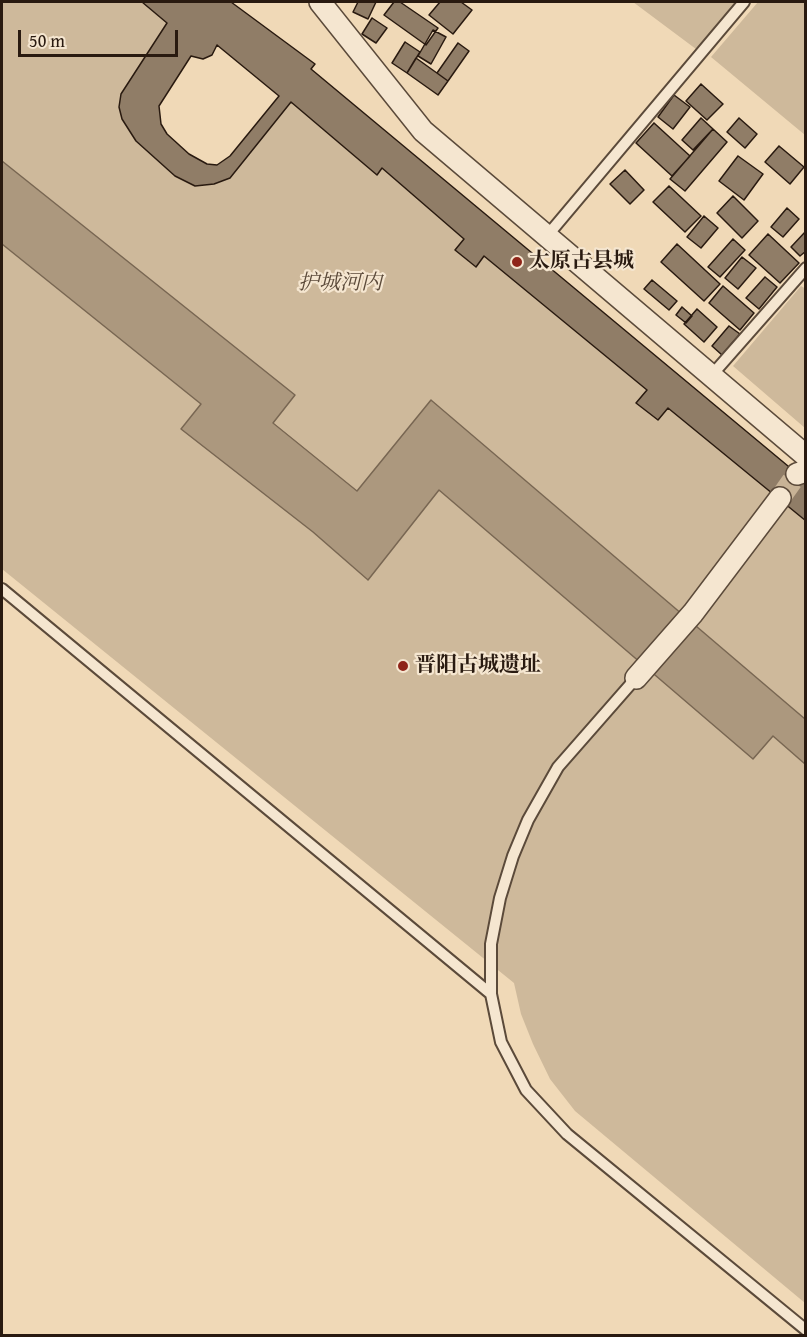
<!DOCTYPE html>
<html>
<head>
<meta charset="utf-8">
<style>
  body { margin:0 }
  #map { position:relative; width:807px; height:1337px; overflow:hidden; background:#f0d9b7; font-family:"Gentium Book Plus",serif }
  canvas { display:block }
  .frame { position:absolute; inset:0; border:3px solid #291a10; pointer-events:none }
  .scale { position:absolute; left:18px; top:30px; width:160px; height:27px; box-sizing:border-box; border:3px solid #291a10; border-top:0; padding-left:8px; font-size:18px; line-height:21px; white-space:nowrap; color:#291a10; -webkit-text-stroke:4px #f5e6d0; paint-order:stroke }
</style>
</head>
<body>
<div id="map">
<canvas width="807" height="1337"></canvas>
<div class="frame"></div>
<div class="scale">50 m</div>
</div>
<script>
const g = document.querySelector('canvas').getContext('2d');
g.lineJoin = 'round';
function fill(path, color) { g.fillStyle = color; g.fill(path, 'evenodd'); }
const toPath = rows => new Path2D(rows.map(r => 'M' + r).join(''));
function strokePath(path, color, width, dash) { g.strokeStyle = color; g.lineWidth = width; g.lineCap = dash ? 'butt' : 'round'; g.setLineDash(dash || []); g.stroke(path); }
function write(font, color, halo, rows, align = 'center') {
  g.font = font + ' "Gentium Book Plus","Noto Serif SC",serif'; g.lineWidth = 4.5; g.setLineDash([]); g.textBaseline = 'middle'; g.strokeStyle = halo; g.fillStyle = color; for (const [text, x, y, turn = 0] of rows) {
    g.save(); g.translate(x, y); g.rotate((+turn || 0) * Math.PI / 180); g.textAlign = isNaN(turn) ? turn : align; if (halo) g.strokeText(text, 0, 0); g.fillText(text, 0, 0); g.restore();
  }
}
fill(toPath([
  [2,2,142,2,167,23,121,94,119,107,122,119,136,141,175,176,196,186,214,184,230,178,291,102,377,175,382,168,464,239,455,250,475,267,484,256,647,390,637,402,668,408,780,498,805,521,805,719,432,400,358,491,273,422,294,395,2,161],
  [633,2,738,2,700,52],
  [758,2,805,2,805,135,711,57],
  [2,244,201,404,181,428,313,532,367,580,439,490,753,758,773,736,805,764,805,1303,575,1111,550,1079,533,1044,521,1014,514,983,2,569],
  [801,286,806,289,805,428,733,366]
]), '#ceb99b');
const water = toPath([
  [2,161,295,395,273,423,357,491,431,400,805,719,805,764,773,736,753,759,439,490,368,580,313,532,181,429,201,404,2,244,2,161]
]);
fill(water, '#ac987e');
strokePath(water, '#786652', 1.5);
const building = toPath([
  [142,2,231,2,315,64,311,69,806,481,806,521,668,408,658,420,636,403,647,390,484,256,476,267,455,250,464,239,382,168,377,175,291,102,230,178,214,184,195,186,175,176,136,141,122,119,119,107,121,94,167,23,142,2],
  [217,45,279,96,230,156,217,165,207,164,189,154,167,134,161,124,159,106,191,56,203,59,212,55,217,45],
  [358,2,376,2,368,19,353,12,358,2],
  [394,2,400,2,438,28,426,45,384,15,394,2],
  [440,2,461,2,472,10,453,34,429,15,440,2],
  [372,18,387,28,376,43,362,34,372,18],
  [433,30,446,37,431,64,418,56,433,30],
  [405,42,420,52,407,73,392,63,405,42],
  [458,43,469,51,448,81,437,73,458,43],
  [416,58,448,81,438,95,407,73,416,58],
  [701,84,723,104,707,120,686,101,701,84],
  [674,95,690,107,673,129,658,117,674,95],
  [701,118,713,129,693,150,682,140,701,118],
  [739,118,757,134,745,148,727,132,739,118],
  [654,123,690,156,672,176,636,143,654,123],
  [713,129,727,142,685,191,670,179,713,129],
  [779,146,804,167,790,184,765,162,779,146],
  [738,156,763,174,744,200,719,181,738,156],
  [625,170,644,190,630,204,610,184,625,170],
  [669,186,701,216,685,232,653,202,669,186],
  [733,196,758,221,742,238,717,213,733,196],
  [787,208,799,219,783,237,771,227,787,208],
  [704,216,718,228,701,248,687,237,704,216],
  [806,231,806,251,800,256,791,247,806,231],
  [768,234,799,263,780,283,749,255,768,234],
  [733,239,745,250,720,277,708,267,733,239],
  [677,244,720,284,704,301,661,262,677,244],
  [742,257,756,268,738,289,725,278,742,257],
  [765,277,777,287,759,309,746,298,765,277],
  [652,280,677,301,669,310,644,289,652,280],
  [723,286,754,313,740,330,709,303,723,286],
  [682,307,692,316,686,323,676,315,682,307],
  [697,309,717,327,704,342,684,324,697,309],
  [729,326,740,334,722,355,712,346,729,326]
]);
fill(building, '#907d67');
strokePath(building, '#291a10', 1.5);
strokePath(toPath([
  [780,498,797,474]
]), '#c8b396', 21, [21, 10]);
const service = toPath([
  [547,236,744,2],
  [711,376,806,268],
  [2,589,491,994],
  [636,678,558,767,528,820,513,856,500,898,491,944,491,994,501,1042,526,1090,567,1134,806,1330]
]);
const minor = toPath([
  [320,2,423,131,806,456],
  [797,474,806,471],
  [636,678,693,613,780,498]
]);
strokePath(service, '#5b4a3a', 14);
strokePath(minor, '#5b4a3a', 24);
strokePath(service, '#f5e6d0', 10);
strokePath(minor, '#f5e6d0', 21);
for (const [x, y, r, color] of [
  [517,262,6,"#8f2418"],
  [403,666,6,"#8f2418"]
]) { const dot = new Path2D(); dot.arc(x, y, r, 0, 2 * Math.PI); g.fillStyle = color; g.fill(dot); strokePath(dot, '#f5e6d0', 2); }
write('bold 21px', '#291a10', '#f5e6d0', [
  ["太原古县城",529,262],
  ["晋阳古城遗址",415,666]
], 'left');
write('italic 21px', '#5b4a3a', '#f5e6d0', [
  ["护城河内",340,284]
]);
</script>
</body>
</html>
